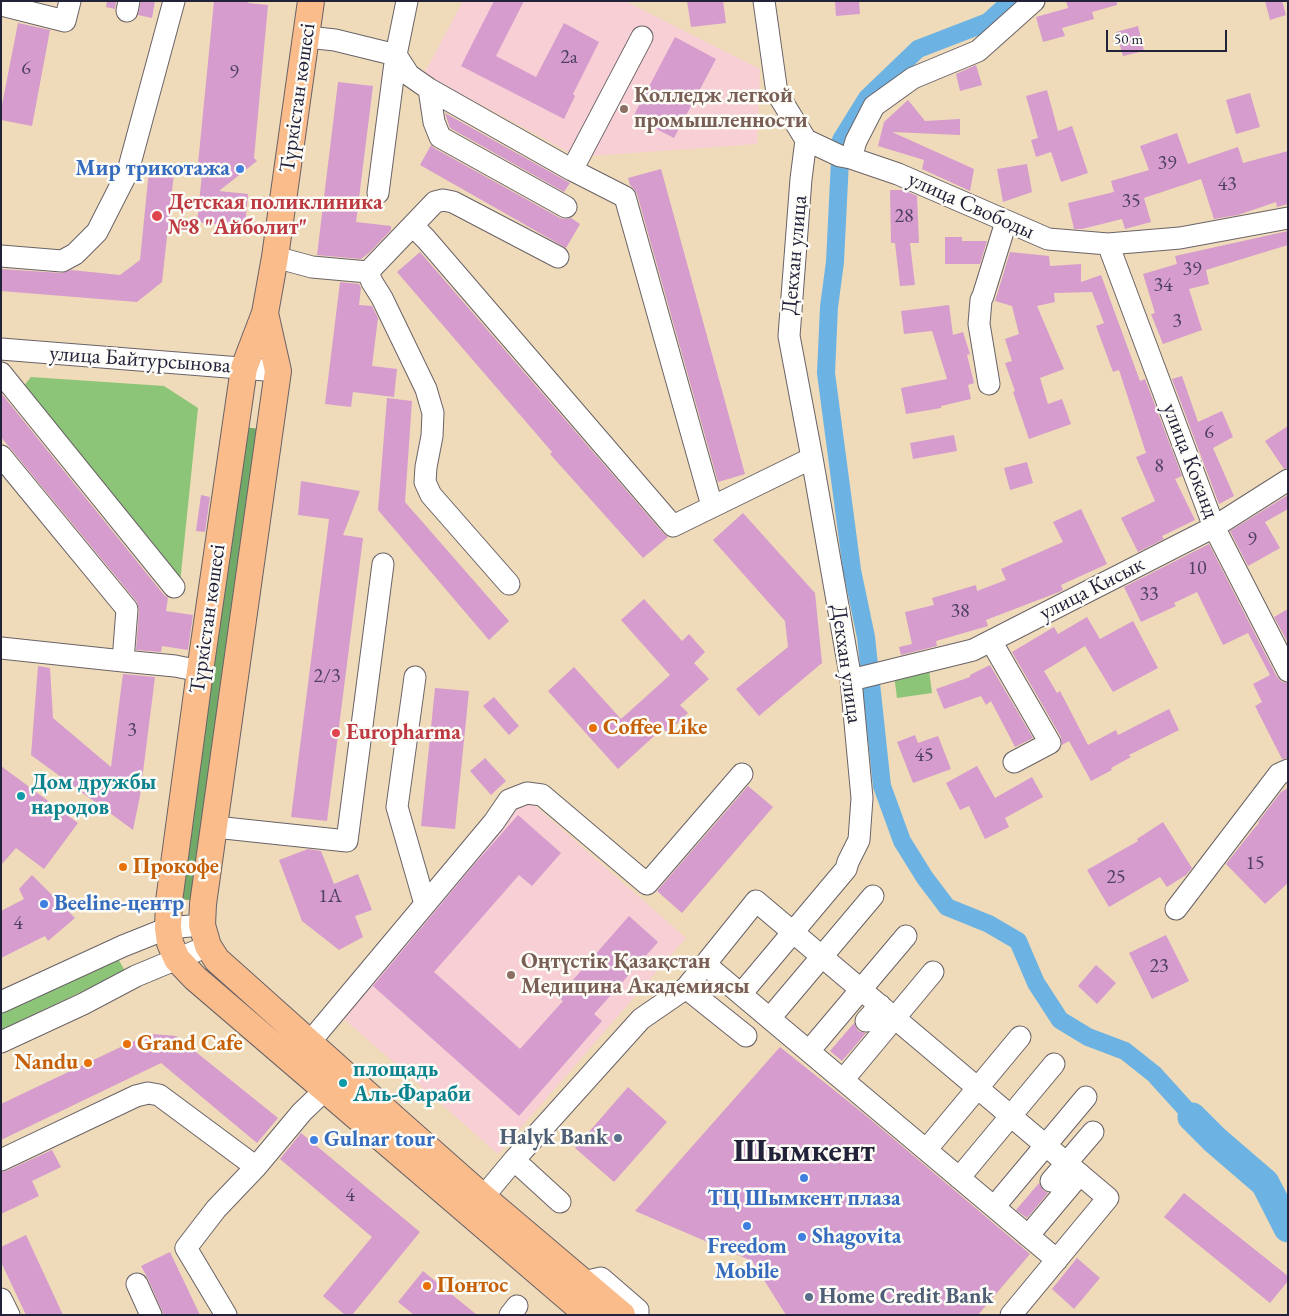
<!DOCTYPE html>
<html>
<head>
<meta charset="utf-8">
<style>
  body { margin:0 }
  #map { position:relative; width:1289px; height:1316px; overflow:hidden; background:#efdbb9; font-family:"EB Garamond",serif }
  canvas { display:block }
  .frame { position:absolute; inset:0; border:2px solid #22223b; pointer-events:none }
  .scale { position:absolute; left:1106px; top:30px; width:121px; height:22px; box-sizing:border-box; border:2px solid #22223b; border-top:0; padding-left:6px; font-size:15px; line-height:18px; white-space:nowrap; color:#22223b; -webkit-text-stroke:4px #fdfcf7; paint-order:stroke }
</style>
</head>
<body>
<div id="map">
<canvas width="1289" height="1316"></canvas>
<div class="frame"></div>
<div class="scale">50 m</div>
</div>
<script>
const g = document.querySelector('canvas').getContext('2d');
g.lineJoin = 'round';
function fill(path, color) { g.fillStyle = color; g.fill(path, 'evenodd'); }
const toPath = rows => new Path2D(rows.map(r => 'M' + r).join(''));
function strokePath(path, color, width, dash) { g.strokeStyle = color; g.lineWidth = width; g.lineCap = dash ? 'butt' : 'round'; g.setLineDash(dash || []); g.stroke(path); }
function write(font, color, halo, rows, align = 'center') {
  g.font = font + ' "EB Garamond",serif'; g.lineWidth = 5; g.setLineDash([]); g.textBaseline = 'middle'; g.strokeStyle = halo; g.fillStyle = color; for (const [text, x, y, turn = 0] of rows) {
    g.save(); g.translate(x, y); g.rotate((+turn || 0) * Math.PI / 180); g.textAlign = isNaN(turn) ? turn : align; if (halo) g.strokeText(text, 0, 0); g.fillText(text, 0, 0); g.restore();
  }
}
fill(toPath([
  [463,1,625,1,760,69,757,144,578,157,424,74],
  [524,796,686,938,498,1154,336,1012]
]), '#f7cfd5');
fill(toPath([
  [31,377,164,386,198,408,180,583,22,388],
  [929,670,932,693,897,698,894,675],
  [116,955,125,971,1,1030,1,1010]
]), '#8cc478');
fill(toPath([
  [237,426,267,430,201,901,177,899]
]), '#71aa68');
strokePath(toPath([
  [1011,1,988,22,918,49,867,98,841,140,835,262,829,307,826,373,852,570,866,637,882,786,902,841,925,878,947,907,989,924,1018,941,1036,983,1060,1020,1088,1037,1125,1051,1154,1074,1193,1117]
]), '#6cb3e3', 18);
strokePath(toPath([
  [1192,1117,1215,1140,1265,1183,1288,1228]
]), '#6cb3e3', 29);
fill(toPath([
  [107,1,116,1,115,9,106,7],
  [141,1,155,1,152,18,138,15],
  [214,1,249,1,248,3,268,5,254,158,257,161,219,191,248,194,245,227,197,222,202,174,197,174],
  [494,1,524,1,496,56,536,77,564,23,599,42,573,94,575,96,564,119,461,66],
  [687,1,723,1,726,23,691,27],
  [835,1,859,1,860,14,836,16],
  [1066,1,1117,1,1117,5,1092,12,1094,19,1062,28,1065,36,1043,42,1036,17,1068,8],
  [1265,1,1282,1,1286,15,1270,20],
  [18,23,50,30,32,126,1,120,1,110],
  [1138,26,1144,51,1123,56,1116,32],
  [675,37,716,59,674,138,633,117],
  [976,65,982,85,960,91,956,74],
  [338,82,373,86,356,222,391,226,391,230,370,252,361,259,317,255],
  [1047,90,1058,131,1072,126,1088,173,1061,182,1051,152,1036,157,1031,140,1038,138,1026,96],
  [1250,93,1260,127,1236,134,1226,100],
  [908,100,925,121,960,119,960,135,892,132,974,169,970,191,922,169,924,160,878,146,884,122],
  [445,113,570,183,564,192,450,128],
  [1177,133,1188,164,1238,147,1243,163,1288,151,1288,204,1277,207,1276,202,1238,215,1214,219,1201,179,1144,198,1151,222,1125,229,1122,219,1082,229,1074,229,1068,203,1114,192,1111,181,1149,170,1140,146],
  [431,145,434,148,560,218,566,219,571,218,580,224,566,248,420,165],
  [1027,164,1032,192,1003,202,997,169],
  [661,169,745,474,718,482,637,194,634,189,630,185,628,178],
  [149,170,174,173,162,282,137,302,1,291,1,269,61,273,71,270,120,275,140,260],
  [890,190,904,190,917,196,919,243,910,243,915,285,900,286,895,243,891,243],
  [1288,231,1288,245,1206,270,1209,284,1189,289,1202,330,1163,344,1151,314,1155,313,1143,274,1177,264,1175,256],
  [945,237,962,237,962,241,987,241,980,264,945,264],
  [420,252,664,534,668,537,643,558,550,454,552,452,397,272],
  [1010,252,1049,256,1050,266,1081,264,1081,282,1101,275,1140,381,1145,379,1182,476,1175,479,1195,520,1162,536,1164,539,1138,552,1121,518,1155,501,1136,457,1146,453,1119,370,1113,372,1096,326,1104,323,1092,292,1054,293,1055,302,1037,306,1064,369,1040,378,1048,404,1062,399,1071,424,1029,439,1013,392,1015,391,1005,363,1012,361,1005,339,1019,334,1012,306,995,301],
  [340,282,359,284,361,288,359,305,372,306,378,318,372,366,397,369,394,397,353,392,351,407,325,404],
  [949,305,953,335,963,332,970,354,967,355,974,383,968,385,971,399,941,406,941,408,906,414,901,388,947,379,932,331,904,334,901,311],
  [1182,376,1198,422,1222,411,1233,437,1213,448,1234,496,1219,504,1172,379],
  [1,393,164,595,168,598,166,611,193,615,188,650,162,646,161,652,136,650,139,610,137,602,1,437],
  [387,398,412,401,405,502,509,621,489,640,378,510],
  [1288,426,1288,468,1284,469,1265,441],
  [954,435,957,451,913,459,910,443],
  [1027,462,1033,483,1010,490,1004,468],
  [301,481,360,491,343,535,363,538,327,821,291,817,329,519,298,515],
  [201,495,210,497,205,532,196,531],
  [1288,495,1288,509,1265,522,1280,548,1248,566,1230,531],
  [1081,509,1107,564,1061,585,1063,590,1059,592,986,620,988,626,936,641,937,646,901,655,899,647,912,644,905,612,934,605,932,598,976,585,977,591,1006,580,1001,569,1063,542,1053,522],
  [743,513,815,593,822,663,759,716,736,689,788,647,785,621,713,540],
  [1209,544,1277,677,1282,682,1288,683,1288,758,1282,759,1255,706,1262,702,1253,684,1270,675,1248,633,1223,645,1197,592,1174,603,1176,606,1141,622,1124,587],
  [644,599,682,641,689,634,705,652,694,663,709,679,680,705,688,713,667,733,663,728,618,769,548,691,574,667,621,719,670,675,621,620],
  [1288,609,1288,643,1274,617],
  [1087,617,1100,639,1133,621,1158,668,1113,692,1085,646,1044,671,1057,693,1060,691,1088,745,1116,730,1118,735,1169,709,1179,730,1129,755,1131,757,1111,768,1112,770,1091,781,1069,741,1062,745,1061,737,1012,652,1054,627,1058,634],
  [990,665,1033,738,1015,747,991,701,986,705,981,696,944,709,936,689,970,677,970,675],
  [38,666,50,668,53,718,111,767,123,674,155,677,140,796,133,830,31,755],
  [435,688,469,691,455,829,421,826],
  [494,697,519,726,509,735,483,706],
  [915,735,918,743,938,736,951,769,913,783,897,742],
  [485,758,506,781,491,795,470,771],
  [1,766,78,823,44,869,16,848,1,865],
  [977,766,995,798,1032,777,1043,797,1005,818,1009,827,985,839,969,806,960,810,946,783],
  [748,786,773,807,682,913,657,891],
  [1288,788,1288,883,1265,904,1226,864,1252,831,1259,823,1258,822,1281,792],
  [518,815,561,853,532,886,519,875,434,972,520,1049,563,1001,558,997,629,916,658,942,594,1014,602,1021,519,1116,373,986,473,866],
  [1163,822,1192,868,1186,875,1167,887,1160,877,1109,907,1087,870,1138,841,1137,839],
  [308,849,321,851,334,884,358,874,372,910,355,916,363,937,339,950,302,921,279,860],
  [32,875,75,918,48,941,45,936,1,958,1,911,24,899,19,889],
  [1166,935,1189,981,1152,999,1129,953],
  [1096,965,1116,983,1097,1004,1078,986],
  [854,1023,858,1031,866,1033,842,1061,830,1051],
  [152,1034,176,1036,278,1118,257,1143,161,1063,1,1140,1,1104,127,1044],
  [780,1047,864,1114,1030,1254,978,1315,786,1315,752,1261,635,1211],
  [628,1087,667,1122,614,1182,575,1148],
  [301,1133,420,1232,352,1315,345,1315,323,1296,372,1237,280,1159],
  [52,1150,61,1167,32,1181,39,1196,1,1214,1,1172,6,1171],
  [1039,1183,1043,1190,1048,1193,1027,1218,1016,1210],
  [1184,1193,1288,1276,1288,1281,1270,1303,1164,1217],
  [26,1235,63,1315,26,1315,1,1262,1,1247],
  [170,1252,200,1315,164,1315,148,1279,141,1266],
  [1077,1258,1100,1278,1074,1309,1052,1289],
  [423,1271,477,1315,414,1315,398,1302]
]), '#d59ccd');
const minor = toPath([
  [764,1,777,93,806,140,840,156,851,158,898,174,1048,239,1108,244,1180,238,1288,218],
  [1,5,65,21,70,1],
  [127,11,129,1],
  [307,37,335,40,396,55,407,1],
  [429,89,434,122,440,137,566,207],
  [851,158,856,141,874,106,913,78,978,51,1034,1],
  [572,170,625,197,712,506],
  [378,193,396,55,409,75,429,89,572,170,642,37],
  [413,226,426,239,673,526,812,458],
  [1108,244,1214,527,1288,671],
  [1,256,62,261,75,254,97,232,128,171,174,1],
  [275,257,312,267,368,272,435,202,443,200,453,202,558,257],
  [368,272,372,282,382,298,426,389,433,413,432,436,426,467,425,482,431,495,509,584],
  [1,349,278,371],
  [1,373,174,587],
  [989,384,979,324,981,300,983,296,1006,222,1015,225],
  [1,456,127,609,123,661,175,666,200,671],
  [991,641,1050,743,1014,762],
  [1,648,123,661],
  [415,677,397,807,425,904],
  [851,680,973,650,1214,527,1288,480],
  [215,827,347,841,383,564],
  [1176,909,1279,774,1288,770],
  [705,964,1057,1260],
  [686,988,746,1036],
  [741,994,846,869,848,862,859,840,862,798,851,680,812,458,789,336,801,179,806,140],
  [1,1002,123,946,168,928,202,925],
  [770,1018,873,896],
  [866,1021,880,1005],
  [1,1042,83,1004,136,976,208,946],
  [309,1043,494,822,509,800,527,793,542,795,647,884,742,774],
  [809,1051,906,936],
  [843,1080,933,972],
  [926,1150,1020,1037],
  [1,1160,136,1096,148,1093,159,1095,256,1167],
  [514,1160,560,1202],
  [959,1178,1054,1064],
  [1051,1181,1093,1132],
  [994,1207,1086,1097],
  [475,1210,489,1190,514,1160,641,1019,686,988,756,901,1108,1198,1011,1315],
  [1028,1236,1080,1174],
  [583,1282,601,1278,638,1310,638,1315],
  [137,1284,151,1315],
  [1,1299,9,1315],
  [226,1315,186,1248,216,1209,256,1167,302,1112,325,1090],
  [510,1315,517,1306]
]);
const major = toPath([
  [311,1,275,257,265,313,244,368,200,671,169,901,168,928,170,943,177,959,195,978,588,1315],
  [265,313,278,371,203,904,202,925,208,946,217,960,397,1121,484,1198,622,1315]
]);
strokePath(minor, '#6a6367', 23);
strokePath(major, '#6a6367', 28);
strokePath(minor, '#fff', 21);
strokePath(major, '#fabc8b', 26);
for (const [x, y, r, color] of [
  [624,109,5,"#8d6e63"],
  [240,169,5,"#3f7fe0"],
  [157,216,6,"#e0444e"],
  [593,728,5,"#e8710a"],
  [336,733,5,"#e0444e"],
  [21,796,5,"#0f9aa8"],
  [123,867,5,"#e8710a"],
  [44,904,5,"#3f7fe0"],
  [511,975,5,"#8d6e63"],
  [127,1044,5,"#e8710a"],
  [88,1063,5,"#e8710a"],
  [343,1083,5,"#0f9aa8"],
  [618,1138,5,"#5c6f8a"],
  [314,1140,5,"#3f7fe0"],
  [804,1178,5,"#3f7fe0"],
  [747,1226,5,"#3f7fe0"],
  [802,1237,5,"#3f7fe0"],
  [427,1286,5,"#e8710a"],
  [809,1297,5,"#5c6f8a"]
]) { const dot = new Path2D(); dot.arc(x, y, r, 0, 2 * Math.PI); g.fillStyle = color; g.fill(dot); strokePath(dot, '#fdfcf7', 2); }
write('20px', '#4f4060', null, [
  ["2а",569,58],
  ["6",26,69],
  ["9",234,73],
  ["39",1167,164],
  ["43",1227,185],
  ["35",1131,202],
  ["28",904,217],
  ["39",1192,270],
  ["34",1163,286],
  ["3",1177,322],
  ["6",1209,433],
  ["8",1159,467],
  ["9",1252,540],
  ["10",1197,569],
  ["33",1149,595],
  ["38",960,612],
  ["2/3",327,677],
  ["3",132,731],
  ["45",924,756],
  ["15",1255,864],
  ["25",1116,878],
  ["1А",330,897],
  ["4",18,924],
  ["23",1159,967],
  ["4",350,1196]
]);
write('bold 22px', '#785e54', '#fdfcf7', [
  ["Колледж легкой",634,96],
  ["промышленности",634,121],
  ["Оңтүстік Қазақстан",521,962],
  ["Медицина Академиясы",521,987]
], 'left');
write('22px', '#22223b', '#fdfcf7', [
  ["Түркістан көшесі",298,98,-82],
  ["улица Свободы",971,206,24],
  ["Декхан улица",795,255,-85],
  ["улица Байтурсынова",140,360,4],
  ["улица Коканд",1190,461,69],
  ["улица Кисык",1092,589,-27],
  ["Түркістан көшесі",208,619,-82],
  ["Декхан улица",846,664,82]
]);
write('bold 22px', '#366cbe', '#fdfcf7', [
  ["Мир трикотажа",230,169,"right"],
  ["Beeline-центр",54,904],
  ["Gulnar tour",324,1140],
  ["ТЦ Шымкент плаза",804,1199,"center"],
  ["Shagovita",812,1237],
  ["Freedom",747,1247,"center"],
  ["Mobile",747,1272,"center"]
], 'left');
write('bold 22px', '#be3a42', '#fdfcf7', [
  ["Детская поликлиника",168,203],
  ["№8 \"Айболит\"",168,228],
  ["Europharma",346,733]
], 'left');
write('bold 22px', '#c56008', '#fdfcf7', [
  ["Coffee Like",603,728],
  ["Прокофе",133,867],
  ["Grand Cafe",137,1044],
  ["Nandu",78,1063,"right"],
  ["Понтос",437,1286]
], 'left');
write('bold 22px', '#0d838f', '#fdfcf7', [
  ["Дом дружбы",31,783],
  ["народов",31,808],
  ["площадь",353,1070],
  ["Аль-Фараби",353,1095]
], 'left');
write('bold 22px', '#4e5e75', '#fdfcf7', [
  ["Halyk Bank",608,1138],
  ["Home Credit Bank",819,1297,"left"]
], 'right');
write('bold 32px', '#22223b', '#fdfcf7', [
  ["Шымкент",804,1152]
]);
</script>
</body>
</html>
